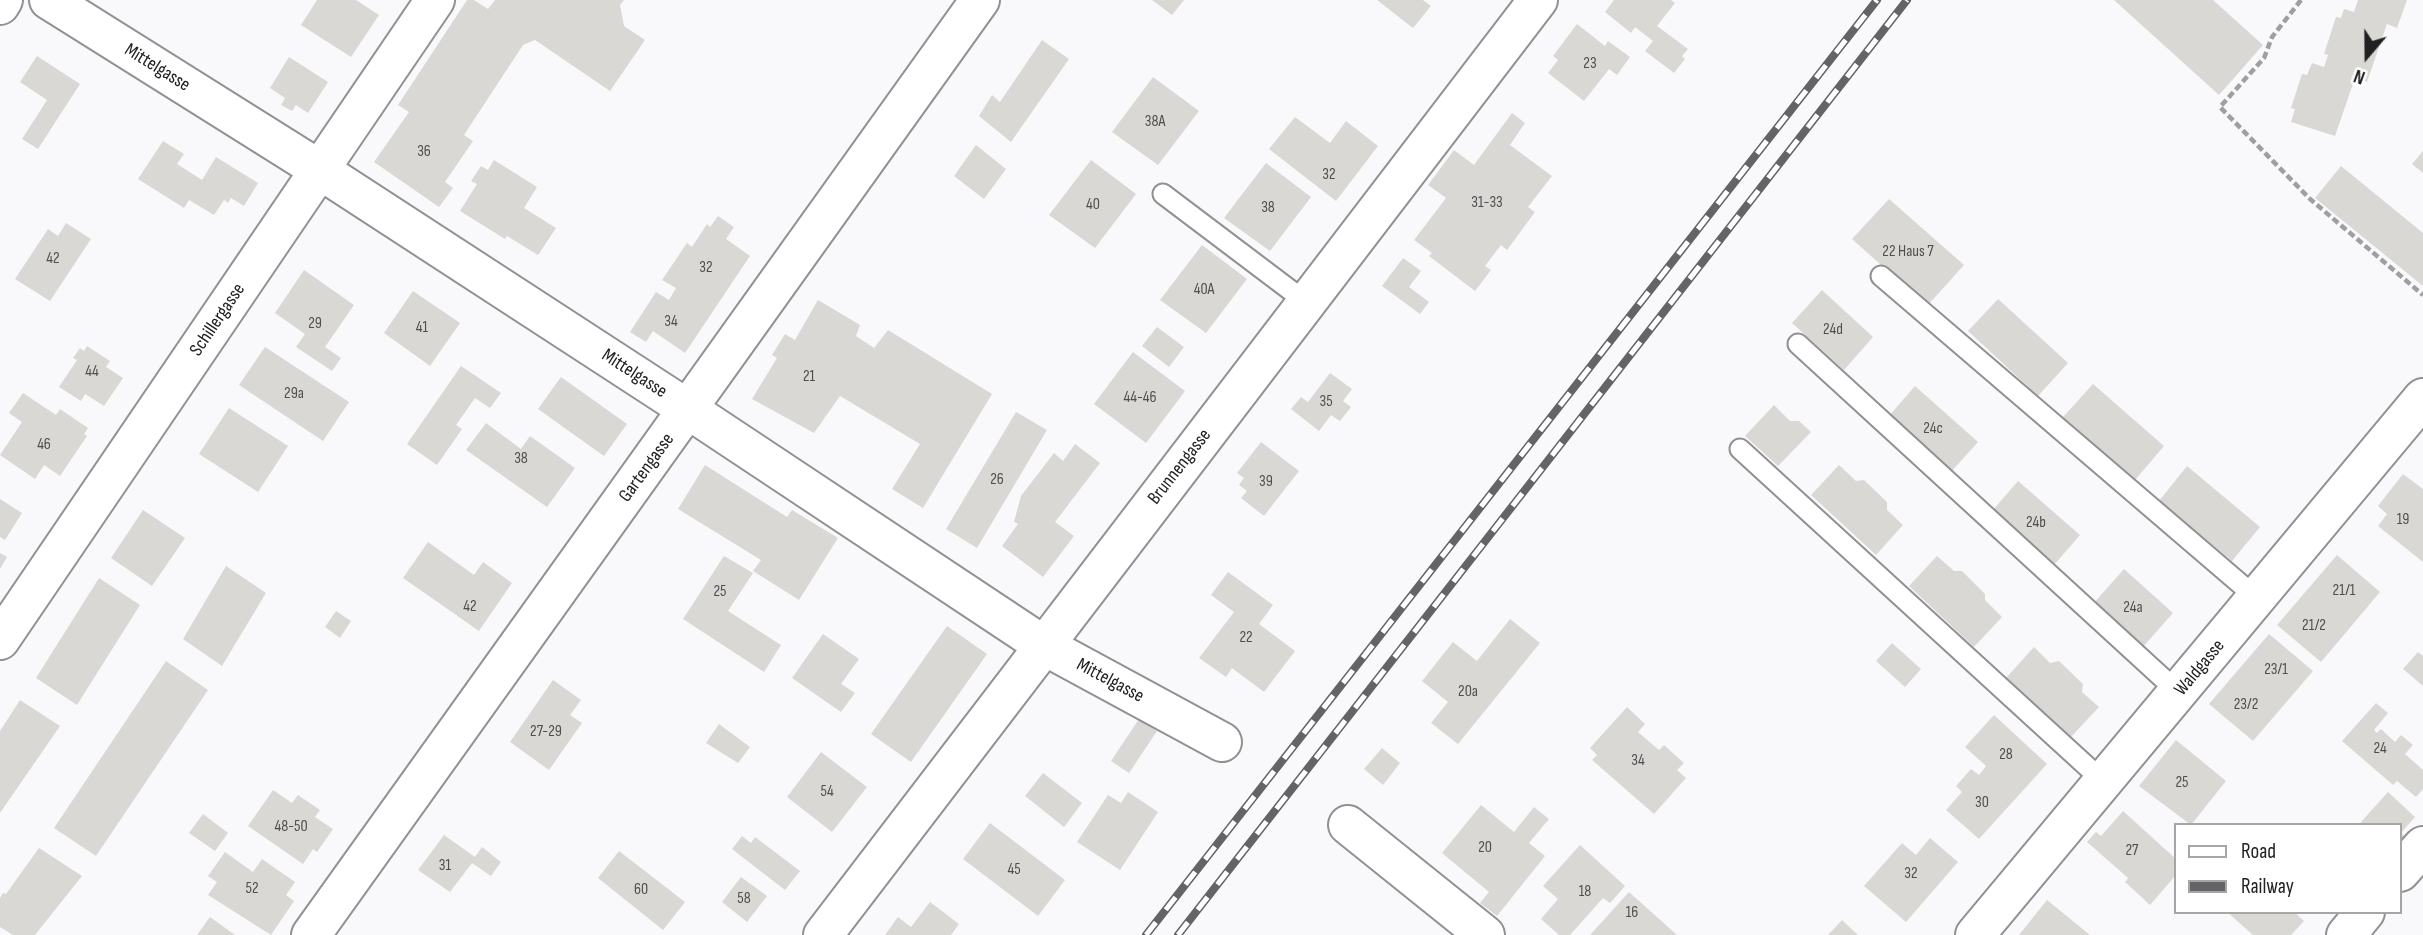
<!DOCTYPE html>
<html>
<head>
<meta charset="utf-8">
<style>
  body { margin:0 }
  #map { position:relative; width:2423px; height:935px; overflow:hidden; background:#f9f9fc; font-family:"Sofia Sans Condensed",sans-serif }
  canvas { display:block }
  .legend { position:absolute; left:2174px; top:823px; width:228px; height:91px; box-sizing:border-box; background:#fff; border:2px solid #a6a6a7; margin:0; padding:9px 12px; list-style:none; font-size:21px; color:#212122 }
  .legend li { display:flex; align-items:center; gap:14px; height:35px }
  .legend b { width:35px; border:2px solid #a6a6a7 }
  .north { position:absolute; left:2332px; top:21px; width:70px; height:70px; -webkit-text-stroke:5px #fff; paint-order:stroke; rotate:200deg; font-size:19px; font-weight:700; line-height:28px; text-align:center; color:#212122 }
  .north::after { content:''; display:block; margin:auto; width:24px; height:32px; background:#212122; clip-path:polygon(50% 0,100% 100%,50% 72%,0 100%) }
</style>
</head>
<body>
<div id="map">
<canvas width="2423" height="935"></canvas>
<ul class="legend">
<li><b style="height:9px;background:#fff"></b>Road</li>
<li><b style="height:9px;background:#646466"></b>Railway</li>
</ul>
<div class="north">N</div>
</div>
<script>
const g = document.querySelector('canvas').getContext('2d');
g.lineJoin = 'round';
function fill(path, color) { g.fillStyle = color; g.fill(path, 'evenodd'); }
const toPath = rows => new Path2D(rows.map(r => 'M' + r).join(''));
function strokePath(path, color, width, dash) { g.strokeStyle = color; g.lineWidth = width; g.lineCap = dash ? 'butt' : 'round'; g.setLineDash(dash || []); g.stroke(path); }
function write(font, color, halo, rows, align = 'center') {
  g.font = font + ' "Sofia Sans Condensed",sans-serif'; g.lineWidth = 5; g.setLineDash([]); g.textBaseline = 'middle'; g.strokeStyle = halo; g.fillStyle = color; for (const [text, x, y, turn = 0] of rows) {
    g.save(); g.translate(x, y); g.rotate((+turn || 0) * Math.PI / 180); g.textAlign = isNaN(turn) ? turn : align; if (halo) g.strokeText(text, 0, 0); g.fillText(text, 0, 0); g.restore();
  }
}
fill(toPath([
  [317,0,356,0,379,15,351,57,301,25],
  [467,0,474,0,488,9,495,0,624,0,620,5,624,26,645,40,610,91,535,40,523,45,464,135,473,141,445,182,453,188,439,207,374,162,409,112,398,105],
  [1152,0,1184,0,1172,15],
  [1377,0,1423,0,1431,6,1413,28],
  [1614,0,1671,0,1675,3,1657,26,1688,49,1682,56,1685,59,1674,73,1645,51,1653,41,1635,27,1631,33,1605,12],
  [2114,0,2213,0,2263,45,2219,95],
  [2358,0,2407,0,2397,28,2387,24,2367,82,2355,78,2335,136,2291,122,2295,109,2291,108,2302,74,2307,75,2312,63,2324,67,2328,55,2324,54,2336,17,2341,18,2344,9,2354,12],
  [1577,24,1605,46,1608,41,1630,57,1617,75,1609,69,1584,101,1548,73,1558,60,1553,56],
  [1042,40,1069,59,1011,142,979,116,992,95,1000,102],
  [37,56,80,84,38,149,22,139,47,100,20,82],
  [289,57,328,82,308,113,296,105,292,111,281,105,285,98,270,88],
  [1153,77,1199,111,1158,165,1112,132],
  [1512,113,1525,123,1510,145,1552,176,1528,207,1535,212,1507,250,1501,245,1485,266,1491,270,1475,291,1429,256,1432,253,1414,240,1446,198,1428,185,1454,150,1474,165],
  [1295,117,1330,143,1346,121,1378,146,1336,201,1269,149],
  [163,141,184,154,177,164,202,180,216,157,258,183,244,206,231,198,228,203,224,200,214,215,189,200,184,208,138,179],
  [976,145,1006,169,984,199,954,176],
  [2423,151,2423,173,2412,164],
  [494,160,537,187,524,208,556,228,538,255,507,236,505,239,460,211,477,184,471,181,481,166,488,170],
  [1091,160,1136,194,1095,248,1049,215],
  [1266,163,1311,197,1270,251,1224,218],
  [2341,166,2423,233,2423,286,2315,198],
  [1889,199,1964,265,1927,306,1852,239],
  [718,216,734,227,726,239,750,256,685,353,653,331,646,342,630,332,656,292,669,300,676,288,662,280,687,243,692,247,707,224,710,227],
  [66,223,91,239,50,301,15,279,48,229,58,236],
  [1202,245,1247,279,1206,333,1160,300],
  [1403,258,1421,271,1409,287,1429,302,1420,314,1382,286],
  [304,270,354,305,325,347,341,358,332,371,296,347,305,334,275,313],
  [1822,290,1873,337,1844,370,1792,323],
  [413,291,460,323,430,366,384,333],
  [1998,299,2068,363,2038,396,1968,331],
  [818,300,860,325,856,336,874,348,888,330,992,394,923,508,892,489,920,444,840,396,814,433,752,399,777,358,772,355,785,334,795,340],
  [1157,327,1184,347,1169,367,1142,346],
  [87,346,110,361,106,367,123,378,104,406,85,394,81,401,59,387,77,360,73,358,80,348,84,351],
  [265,347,349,402,323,441,239,385],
  [1133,352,1185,391,1146,443,1094,404],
  [461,366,501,393,490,408,475,398,456,425,462,429,437,465,407,444],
  [1330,373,1352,389,1343,401,1351,407,1340,421,1331,415,1319,431,1291,409,1301,397,1308,402],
  [561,377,627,424,604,456,538,409],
  [2093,384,2164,446,2135,480,2063,417],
  [1915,386,1978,442,1951,472,1889,416],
  [23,393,56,415,60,409,88,428,84,434,87,436,60,476,44,465,35,479,0,455,22,422,9,413],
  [1774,405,1790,421,1799,421,1811,432,1778,466,1745,436],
  [229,408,288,446,258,492,199,454],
  [1016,412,1047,430,977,548,946,529],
  [486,423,521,449,530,436,575,468,547,507,466,450],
  [1261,442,1299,471,1264,516,1241,498,1247,491,1239,485,1244,478,1237,473],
  [1075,444,1100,463,1055,522,1074,536,1043,577,1002,546,1018,524,1014,522,1021,496,1054,453,1063,461],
  [705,465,787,517,792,510,838,538,799,600,753,571,761,560,678,509],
  [1839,465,1856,481,1864,480,1887,502,1887,510,1903,525,1876,555,1811,495],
  [2187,466,2260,527,2232,561,2159,501],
  [2403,474,2423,489,2423,562,2378,526,2387,514,2378,506],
  [2018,481,2080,535,2054,565,1992,511],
  [0,499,22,513,5,540,0,537],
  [143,510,185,538,152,586,111,558],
  [428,542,474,575,483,562,512,583,479,631,403,578],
  [0,553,7,557,0,569],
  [2337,555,2380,592,2321,662,2277,625],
  [724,556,753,573,728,611,781,645,764,672,683,619],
  [1937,556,1954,571,1962,571,1985,594,1985,600,2002,617,1974,647,1909,586],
  [226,566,266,593,222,666,183,639],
  [2124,569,2173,613,2142,648,2093,604],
  [1228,572,1273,605,1259,624,1295,651,1264,692,1232,668,1226,677,1199,658,1234,612,1211,595],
  [99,578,140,605,77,705,36,678],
  [336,611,351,621,340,638,325,627],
  [1510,619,1540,643,1458,744,1431,723,1448,702,1422,681,1453,642,1477,661],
  [947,626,987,654,911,762,871,734],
  [823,634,859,659,841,684,855,693,841,712,792,678],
  [2269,634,2313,671,2253,741,2209,704],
  [1892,643,1921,669,1905,687,1876,661],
  [2034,647,2050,663,2059,661,2083,684,2082,692,2099,707,2070,738,2006,678],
  [2418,652,2423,656,2423,686,2403,669],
  [166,661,208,690,96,856,54,828],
  [553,680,581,700,570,715,582,723,549,770,510,742],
  [20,700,60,726,0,813,0,731],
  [2376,703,2388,713,2374,730,2377,733,2381,729,2395,742,2401,735,2413,745,2405,754,2423,770,2423,789,2416,797,2397,781,2393,785,2342,741],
  [1627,707,1645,724,1638,732,1659,750,1664,745,1684,763,1677,770,1686,778,1654,814,1592,760,1597,755,1590,748],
  [1994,715,2047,764,1979,839,1946,810,1962,792,1956,786,1971,769,1979,775,1986,766,1965,747],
  [1139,719,1157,731,1129,773,1111,761],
  [719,724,750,747,738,763,706,743],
  [2176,740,2226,781,2191,825,2139,786],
  [1382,748,1400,763,1383,785,1364,769],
  [821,752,867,787,832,832,787,797],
  [1043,773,1082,803,1064,827,1025,796],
  [273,790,292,803,298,795,320,810,315,817,333,829,317,852,313,849,303,864,248,826],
  [1128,792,1158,812,1120,870,1077,842,1108,795,1121,803],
  [2388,792,2415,817,2401,833,2405,837,2400,843,2400,825,2364,825,2361,822],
  [1481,805,1514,832,1534,807,1549,819,1529,843,1545,856,1497,916,1480,903,1489,892,1442,853],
  [2123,811,2176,859,2176,875,2150,905,2125,882,2128,878,2087,842,2096,832,2101,836],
  [203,814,228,833,215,851,189,833],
  [990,823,1065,880,1038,916,963,859],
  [444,835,475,857,482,847,501,862,491,876,472,863,450,892,418,870],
  [742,836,751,843,755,837,800,871,785,890,732,849],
  [1930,838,1958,862,1906,922,1864,886,1902,843,1916,855],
  [1580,845,1625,886,1610,903,1603,898,1570,935,1559,935,1541,919,1558,899,1543,886],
  [39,848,82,876,35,935,13,935,0,927,0,898,3,893,6,894],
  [619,851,685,902,663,930,598,878],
  [225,852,253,872,262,859,295,882,286,895,294,901,271,935,208,895,217,882,208,876],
  [741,877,767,896,747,922,722,902],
  [1629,892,1677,935,1590,935],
  [2047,900,2090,935,2019,935],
  [930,902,959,924,951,935,885,935,898,917,911,927],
  [2227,912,2294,912,2304,921,2291,935,2253,935],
  [210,917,235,935,197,935],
  [1842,920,1858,935,1828,935]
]), '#dad8d5');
const lane = toPath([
  [1163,194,1306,302],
  [1881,276,2258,599],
  [1798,344,2179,693],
  [1740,449,2104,782]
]);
const street = toPath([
  [49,0,320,170,689,410,1043,645,1222,742],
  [0,5,3,0],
  [0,640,435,0],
  [1348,825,1485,935],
  [2400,872,2423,846],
  [311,935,980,0],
  [823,935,1538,0],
  [1975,935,2423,398],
  [2346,935,2365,912]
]);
strokePath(lane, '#919194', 23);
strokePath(street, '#919194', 42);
strokePath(toPath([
  [2301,0,2272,37,2264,58,2220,107,2310,199,2423,295]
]), '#9f9fa1', 4.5, [7, 3.5]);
strokePath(lane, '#fff', 19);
strokePath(street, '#fff', 38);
const rail = toPath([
  [1146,935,1877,0],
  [1178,935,1907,0]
]);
strokePath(rail, '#646466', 8);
strokePath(rail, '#fff', 5, [16]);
write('16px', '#4f4f4f', null, [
  ["23",1590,64],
  ["38A",1155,122],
  ["36",424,152],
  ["32",1329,175],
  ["31-33",1487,203],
  ["40",1093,205],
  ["38",1268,208],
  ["22 Haus 7",1908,252],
  ["42",53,259],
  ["32",706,268],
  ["40A",1204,290],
  ["34",671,322],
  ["29",315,324],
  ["41",422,328],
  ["24d",1833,330],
  ["44",92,372],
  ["21",809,377],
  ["29a",294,394],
  ["44-46",1140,398],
  ["35",1326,402],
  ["24c",1933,429],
  ["46",44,445],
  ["38",521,459],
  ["26",997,480],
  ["39",1266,482],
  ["19",2403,520],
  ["24b",2036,523],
  ["21/1",2344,591],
  ["25",720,592],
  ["42",470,607],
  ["24a",2133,608],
  ["21/2",2314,626],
  ["22",1246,638],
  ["23/1",2276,670],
  ["20a",1468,692],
  ["23/2",2246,705],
  ["27-29",546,732],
  ["24",2380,749],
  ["28",2006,755],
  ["34",1638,761],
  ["25",2182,783],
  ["54",827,792],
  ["30",1982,803],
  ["48-50",291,827],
  ["20",1485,848],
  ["27",2132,851],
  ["31",445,866],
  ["45",1014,870],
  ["32",1911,874],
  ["52",252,889],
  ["60",641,890],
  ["18",1585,892],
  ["58",744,899],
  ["16",1632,913]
]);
write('19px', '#212122', '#fff', [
  ["Mittelgasse",157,68,32],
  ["Schillergasse",218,320,-56],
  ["Mittelgasse",634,374,33],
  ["Brunnengasse",1180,467,-52],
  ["Gartengasse",647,468,-54],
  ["Waldgasse",2200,668,-50],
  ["Mittelgasse",1110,681,28]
]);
</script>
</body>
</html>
